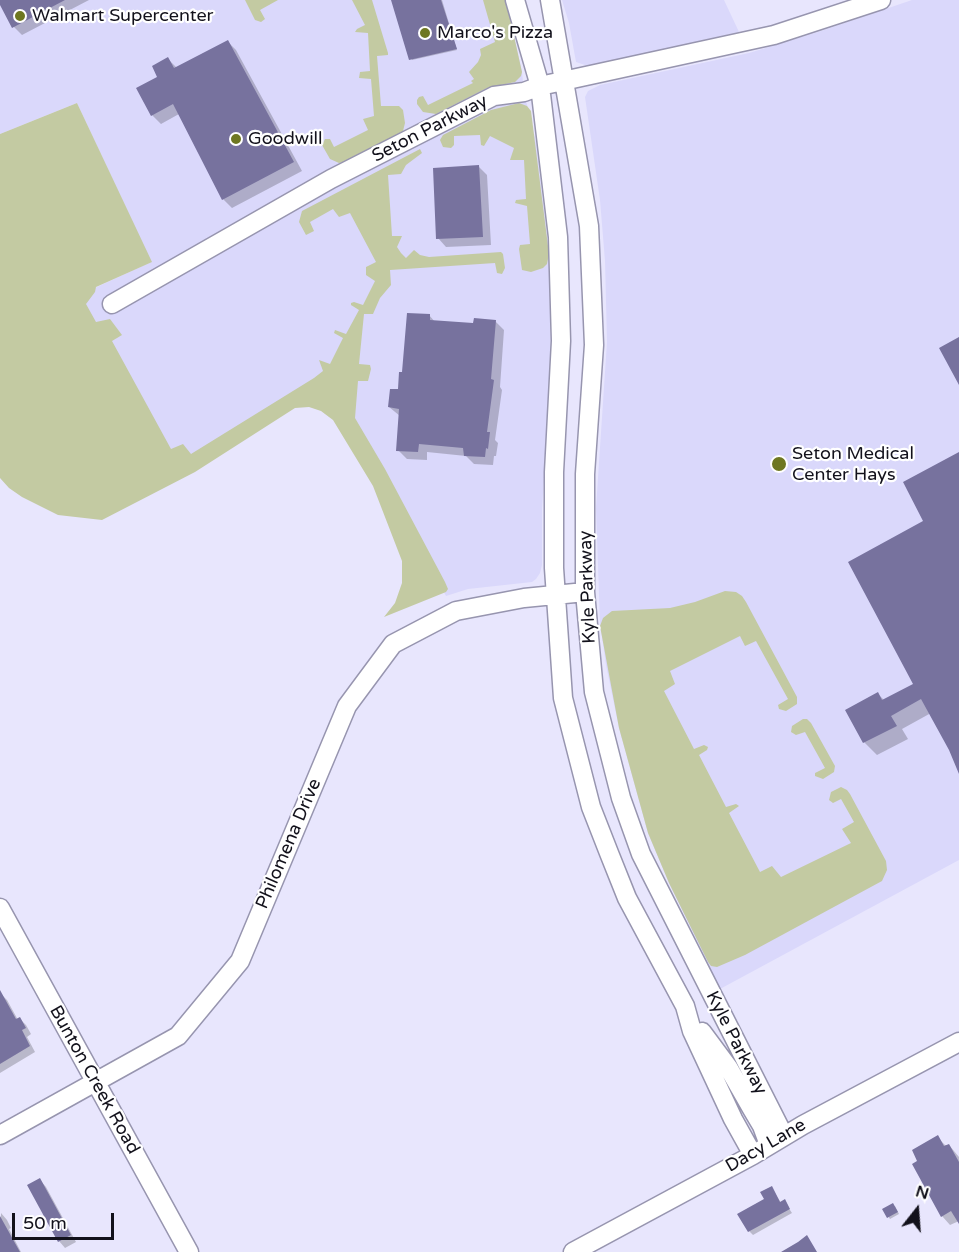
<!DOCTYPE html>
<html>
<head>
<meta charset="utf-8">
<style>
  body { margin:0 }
  #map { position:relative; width:959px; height:1252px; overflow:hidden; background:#e8e6fd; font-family:"Varela Round",sans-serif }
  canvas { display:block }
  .north { position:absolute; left:887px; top:1180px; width:60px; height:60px; -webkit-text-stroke:4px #fff; paint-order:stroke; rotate:17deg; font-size:16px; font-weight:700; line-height:24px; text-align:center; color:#12111b }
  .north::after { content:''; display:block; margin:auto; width:21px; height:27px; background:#12111b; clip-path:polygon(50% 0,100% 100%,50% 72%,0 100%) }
  .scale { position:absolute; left:12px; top:1213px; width:102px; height:27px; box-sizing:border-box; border:3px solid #12111b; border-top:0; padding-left:8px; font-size:18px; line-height:21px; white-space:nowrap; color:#12111b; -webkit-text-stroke:4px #fff; paint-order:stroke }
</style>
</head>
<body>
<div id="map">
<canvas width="959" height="1252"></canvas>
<div class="north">N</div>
<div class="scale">50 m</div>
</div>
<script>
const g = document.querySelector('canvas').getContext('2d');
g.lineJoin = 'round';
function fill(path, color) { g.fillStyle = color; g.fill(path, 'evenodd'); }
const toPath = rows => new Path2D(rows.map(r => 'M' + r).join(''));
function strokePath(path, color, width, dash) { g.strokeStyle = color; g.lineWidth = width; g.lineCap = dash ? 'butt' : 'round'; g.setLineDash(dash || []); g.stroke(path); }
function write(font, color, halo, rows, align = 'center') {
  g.font = font + ' "Varela Round",sans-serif'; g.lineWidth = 4.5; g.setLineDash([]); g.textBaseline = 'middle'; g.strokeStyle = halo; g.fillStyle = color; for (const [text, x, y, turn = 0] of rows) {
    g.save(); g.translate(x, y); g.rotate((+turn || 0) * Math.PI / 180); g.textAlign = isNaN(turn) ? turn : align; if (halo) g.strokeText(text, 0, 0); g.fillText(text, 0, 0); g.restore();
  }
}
fill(toPath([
  [0,0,506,0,522,72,524,92,536,142,549,252,551,367,542,509,542,565,540,573,536,579,532,582,468,589,446,596,330,382,189,457,175,458,73,298,151,262,77,103,0,134],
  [562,0,724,0,739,32,588,66,576,62,569,23],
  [912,0,959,0,959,860,720,989,669,883,648,833,619,728,606,665,600,623,596,508,607,342,605,261,600,200,585,97,588,91,600,85,749,53,818,32]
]), '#dad8fb');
fill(toPath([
  [245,0,278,0,260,10,265,19,261,22,255,20],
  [352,0,372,0,388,53,388,55,377,56,381,106,399,106,403,110,405,123,403,131,400,133,349,161,339,163,330,159,322,145,325,139,330,139,334,147,368,130,363,119,374,116,371,79,359,78,360,72,370,71,368,33,355,32,357,29,365,25],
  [483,0,506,0,522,72,521,76,515,82,487,88,436,114,423,112,417,104,417,100,419,97,423,96,428,105,473,83,471,81,474,79,469,72,478,62,481,55,480,49,495,42],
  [77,103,152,262,96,287,95,292,86,304,96,322,110,319,122,335,112,341,171,449,183,444,191,454,314,378,323,371,319,360,330,364,343,338,334,333,335,330,346,334,359,310,351,305,351,303,354,302,363,305,375,281,366,275,366,267,376,262,350,213,339,217,333,209,310,222,314,231,306,235,299,222,302,211,420,149,422,153,406,165,401,174,388,175,392,236,402,236,397,247,401,253,406,258,414,250,420,255,429,257,501,252,503,254,505,268,502,274,497,273,495,263,390,270,391,285,380,298,373,314,364,314,359,364,370,365,371,369,368,381,358,381,355,418,385,469,445,582,448,589,446,592,384,617,395,603,402,583,402,561,373,486,333,420,321,411,309,407,295,408,195,472,102,520,58,515,22,497,9,488,0,478,0,134],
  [519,103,527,106,531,111,549,254,547,264,543,268,531,272,522,270,519,249,520,245,530,244,527,206,515,203,516,200,526,199,524,160,510,160,514,148,490,136,484,146,481,145,480,135,454,136,454,145,451,148,443,147,440,140,443,135,491,110],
  [725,591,736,592,742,596,746,602,797,697,797,704,786,711,779,709,778,705,788,699,756,641,745,646,740,636,670,671,675,684,664,691,694,749,704,745,708,747,707,750,699,755,726,807,736,804,739,806,729,813,760,872,772,866,781,877,851,843,842,829,854,822,841,799,833,803,829,800,831,792,841,787,847,790,850,794,886,861,887,870,882,881,745,955,717,967,711,966,708,962,669,883,648,833,619,728,600,626,603,618,612,611,670,608,695,602],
  [803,719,807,719,811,723,835,766,834,772,823,779,815,776,815,773,825,768,805,732,796,735,791,732,792,726]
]), '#c3caa2');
fill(toPath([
  [0,0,89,0,22,35,14,27],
  [392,0,442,0,457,50,412,60],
  [228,42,236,50,302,171,232,208,223,199,179,114,161,124,152,115,159,78,168,59,177,68],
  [479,167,487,175,491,245,446,247,438,238],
  [429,315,435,322,474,324,495,321,504,330,500,387,502,390,495,440,498,443,496,456,494,456,493,465,474,464,466,456,427,452,427,460,407,459,398,450,400,416,389,407,400,391,403,373],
  [959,457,959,767,931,713,902,729,908,739,877,755,864,742,847,710,878,694,884,700,915,684],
  [0,993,7,1000,18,1020,20,1019,26,1025,31,1034,27,1037,35,1052,0,1073],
  [937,1137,945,1145,949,1145,959,1157,959,1221,950,1225,942,1216,914,1165],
  [40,1180,46,1187,76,1242,65,1248,59,1241],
  [772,1188,781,1203,784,1201,792,1213,753,1235,749,1231],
  [895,1206,899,1214,890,1219,884,1210],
  [1,1213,7,1220,11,1228,9,1229,21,1252,0,1252]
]), '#0003');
fill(toPath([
  [0,0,65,0,12,28,0,5],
  [391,0,441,0,457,49,409,60],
  [228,40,294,162,222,200,173,104,151,116,136,88,157,77,152,66,168,57,174,68],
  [479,165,483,237,436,239,433,168],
  [407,313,430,314,430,320,473,323,474,318,496,320,491,379,494,380,487,432,490,432,488,449,486,448,485,457,464,456,463,448,419,444,418,452,396,451,399,409,388,407,390,389,398,389,399,372,402,372],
  [959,337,959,385,939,348],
  [959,452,959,774,949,750,921,699,891,716,897,726,863,743,845,710,878,692,882,700,913,684,848,562,923,521,903,482],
  [0,990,16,1019,20,1017,26,1028,22,1030,30,1046,0,1064],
  [938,1135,944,1146,949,1144,959,1162,959,1224,951,1211,941,1217,912,1164,917,1161,912,1150],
  [40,1178,71,1235,58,1242,27,1185],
  [772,1186,780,1202,785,1199,790,1209,748,1232,737,1214,764,1199,760,1192],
  [893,1203,898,1212,887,1218,882,1209],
  [0,1216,20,1252,0,1252],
  [807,1235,817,1252,781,1252,798,1242]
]), '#77729e');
const secondary = toPath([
  [515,0,540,86,558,237,561,341,554,472,554,568,563,698,591,807,609,853,627,898,685,1006,692,1031,733,1119,753,1155],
  [550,0,589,226,594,345,585,474,585,592,594,692,621,798,641,854,784,1136],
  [112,304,331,179,494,96,524,92,540,86,774,35,881,0],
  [0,908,189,1252],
  [702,1032,728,1067,752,1109,762,1126,769,1145],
  [0,1135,178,1036,240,961,347,706,393,644,456,611,524,598,585,592],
  [573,1252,753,1155,803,1125,959,1042]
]);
strokePath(secondary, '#9795af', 21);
strokePath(secondary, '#fff', 18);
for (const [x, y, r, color] of [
  [20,16,6,"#6e7721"],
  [425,33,6,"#6e7721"],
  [236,139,6,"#6e7721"],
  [779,464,8,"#6e7721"]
]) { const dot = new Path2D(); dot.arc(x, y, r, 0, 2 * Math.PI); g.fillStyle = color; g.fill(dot); strokePath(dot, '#fff', 2); }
write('18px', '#12111b', '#fff', [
  ["Walmart Supercenter",32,16],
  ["Marco's Pizza",437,33],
  ["Goodwill",248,139],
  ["Seton Medical",792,454],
  ["Center Hays",792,475]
], 'left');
write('18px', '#12111b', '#fff', [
  ["Seton Parkway",430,129,-27],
  ["Kyle Parkway",588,587,-92],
  ["Philomena Drive",289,844,-67],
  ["Kyle Parkway",736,1043,63],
  ["Bunton Creek Road",94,1080,61],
  ["Dacy Lane",766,1146,-30]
]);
</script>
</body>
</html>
